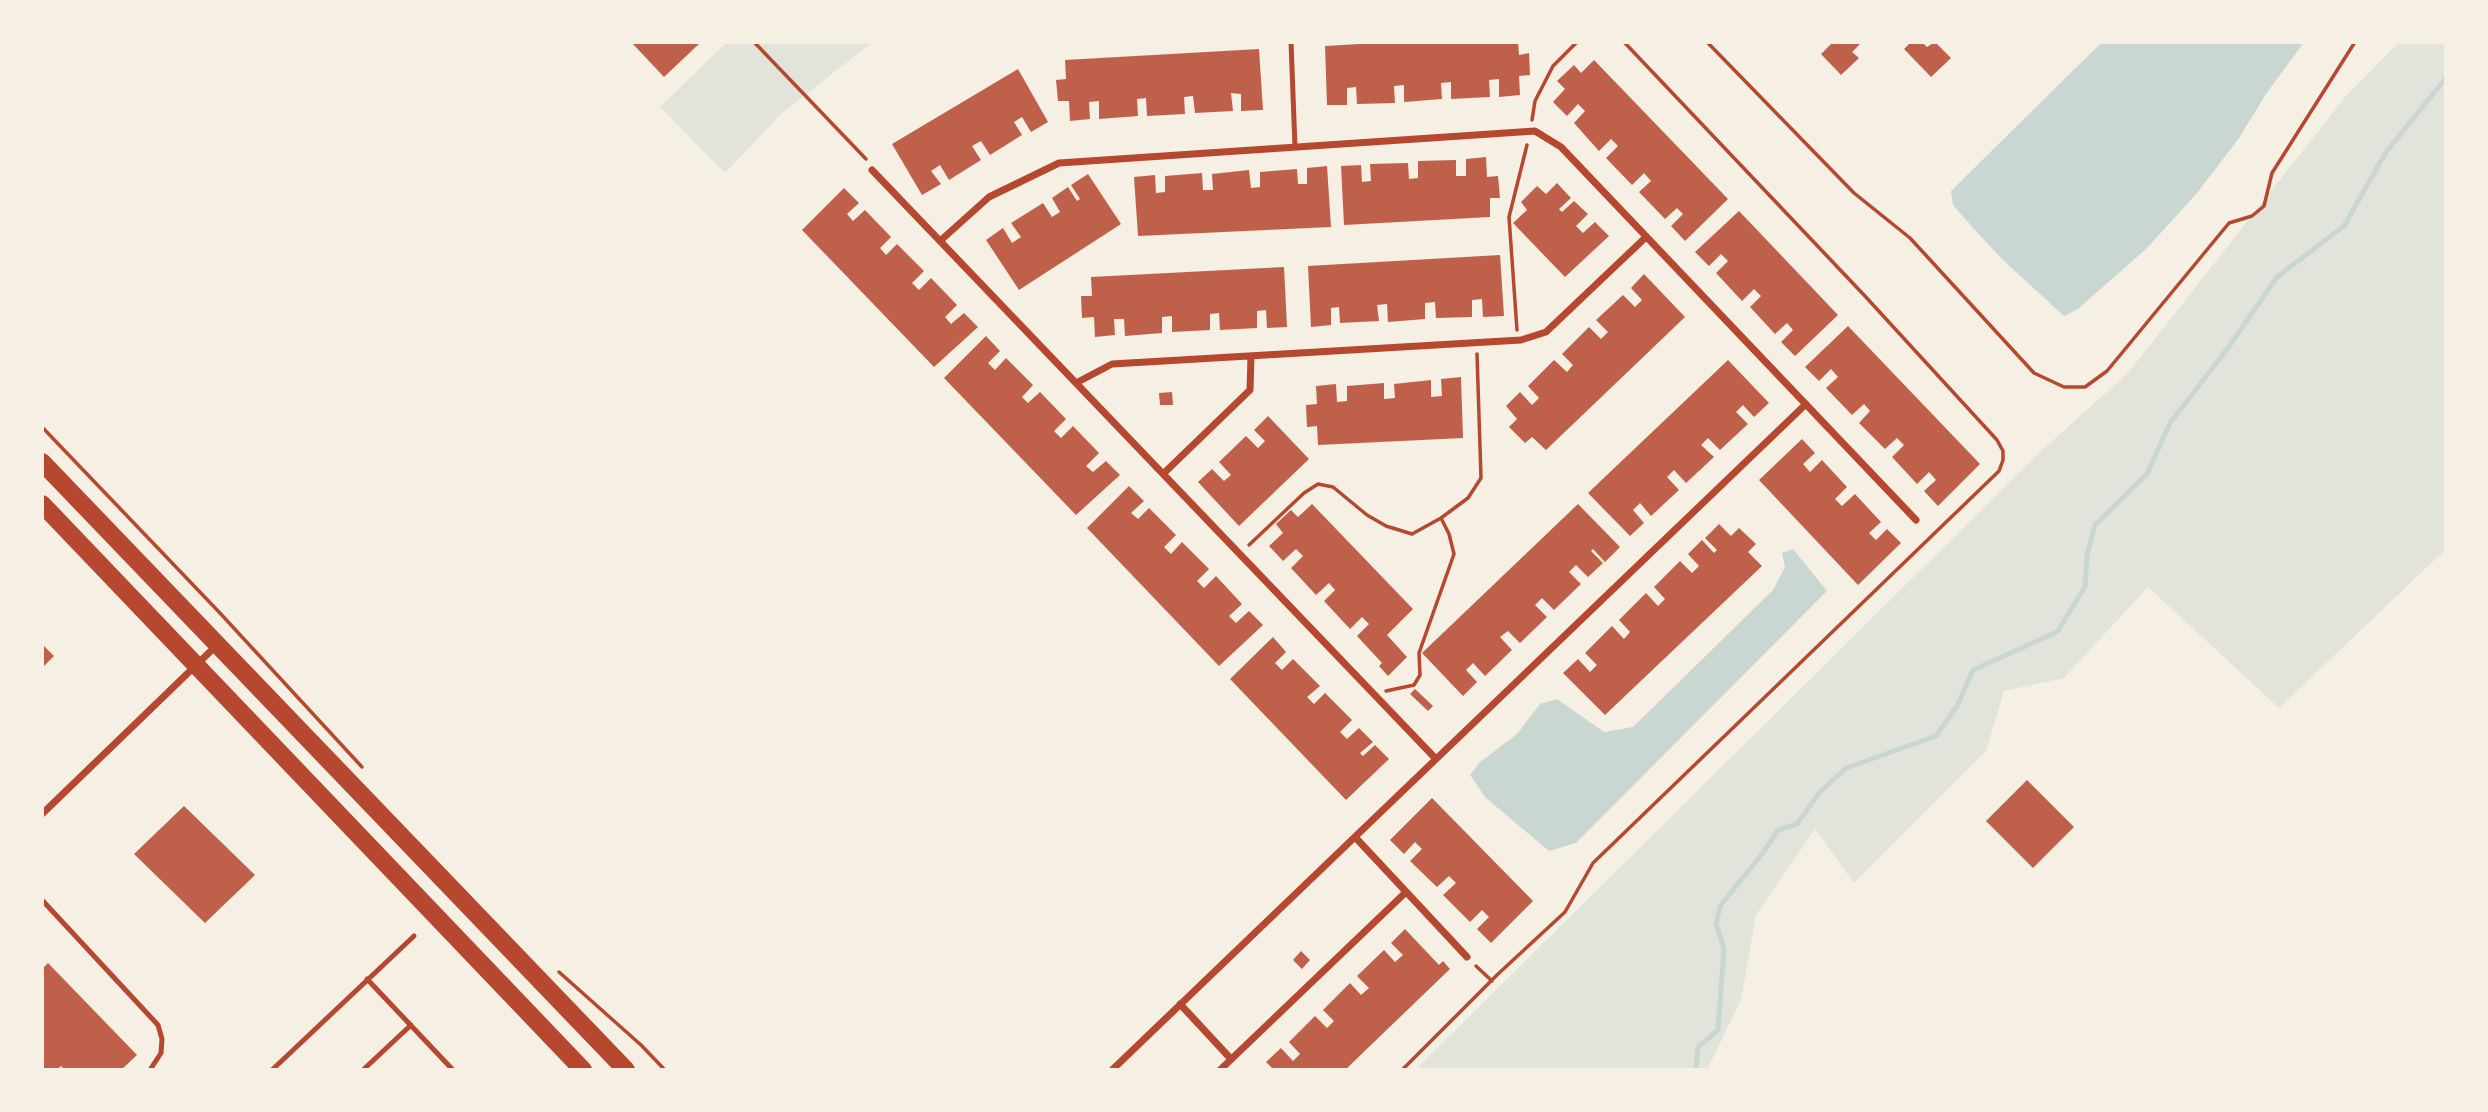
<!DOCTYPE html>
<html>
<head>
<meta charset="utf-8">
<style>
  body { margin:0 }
  #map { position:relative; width:2488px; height:1112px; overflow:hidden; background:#f6efe4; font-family:Lato,sans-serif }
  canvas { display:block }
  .frame { position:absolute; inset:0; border:44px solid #f6efe4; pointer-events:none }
</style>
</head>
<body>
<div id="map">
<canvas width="2488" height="1112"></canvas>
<div class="frame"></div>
</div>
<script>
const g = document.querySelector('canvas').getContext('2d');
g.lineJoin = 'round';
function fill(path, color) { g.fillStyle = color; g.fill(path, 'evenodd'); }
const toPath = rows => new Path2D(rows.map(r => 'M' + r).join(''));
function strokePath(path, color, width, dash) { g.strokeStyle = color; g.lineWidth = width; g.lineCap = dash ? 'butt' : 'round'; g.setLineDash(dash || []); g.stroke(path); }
fill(toPath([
  [727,42,873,42,782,113,725,173,660,107],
  [2399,42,2446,42,2446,549,2279,708,2148,587,2064,678,2004,691,1986,751,1854,883,1815,829,1756,915,1741,1000,1707,1070,1415,1070,2041,451,2128,373,2345,97]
]), '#e2e4dc');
fill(toPath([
  [2102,42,2304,42,2266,94,2239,138,2197,193,2147,248,2078,309,2064,316,2004,261,1974,229,1953,205,1951,191],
  [1793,549,1827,591,1576,843,1549,851,1486,798,1470,775,1479,763,1517,734,1540,704,1557,699,1604,732,1633,727,1773,590,1785,567,1782,553]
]), '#c9d6d2');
strokePath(toPath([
  [1696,1070,1698,1047,1718,1030,1724,949,1716,924,1720,906,1762,854,1778,830,1797,824,1819,793,1846,768,1936,736,1957,706,1973,670,2057,632,2085,587,2087,556,2095,525,2147,474,2170,423,2228,348,2277,277,2344,226,2386,152,2446,78]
]), '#c9d6d2', 5);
fill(toPath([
  [631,42,701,42,664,77],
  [1394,42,1518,42,1519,55,1529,53,1530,75,1519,76,1520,95,1499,97,1499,79,1489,80,1490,97,1451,99,1451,82,1441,83,1442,99,1404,102,1404,85,1394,86,1395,103,1357,104,1356,87,1347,88,1347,105,1327,105,1325,46],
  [1833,42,1862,42,1852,52,1859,58,1841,75,1821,54],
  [1911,42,1922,42,1927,47,1935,42,1951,58,1931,77,1904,49],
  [1259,49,1263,110,1241,111,1241,94,1231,93,1233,111,1195,113,1193,96,1184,97,1185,114,1147,116,1146,98,1137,99,1138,116,1099,119,1099,101,1089,102,1090,119,1070,121,1069,101,1058,101,1056,80,1066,79,1065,60],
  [1594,60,1728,199,1685,241,1671,226,1683,214,1677,208,1665,219,1639,192,1651,181,1644,173,1632,185,1606,158,1618,146,1611,139,1599,151,1574,123,1585,111,1578,104,1567,116,1553,102,1565,89,1557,81,1574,65,1581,73],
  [1018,69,1048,122,1031,132,1022,117,1014,122,1022,135,990,155,981,141,972,146,981,160,949,180,940,165,931,171,941,184,922,195,892,144],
  [1486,157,1487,177,1498,176,1500,198,1490,198,1490,217,1344,225,1341,166,1361,165,1362,182,1371,181,1370,164,1408,163,1409,179,1418,178,1418,161,1456,160,1456,176,1466,176,1466,159],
  [1327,166,1331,227,1138,236,1134,177,1155,175,1156,193,1165,192,1165,176,1202,173,1203,190,1213,190,1212,174,1249,170,1251,188,1260,187,1260,172,1297,169,1298,184,1307,184,1307,168],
  [1088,174,1121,224,1019,290,986,240,1003,228,1012,243,1021,237,1011,223,1043,203,1052,217,1060,212,1052,198,1068,187,1077,201,1080,199,1071,185],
  [1557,183,1571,198,1559,209,1562,212,1574,201,1588,214,1576,226,1583,233,1595,222,1609,236,1565,277,1513,223,1527,210,1521,202,1537,186,1546,194],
  [844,188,859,203,847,214,853,221,865,210,891,237,880,248,886,255,897,244,924,271,912,283,919,290,931,278,957,305,945,317,951,324,964,313,978,327,934,367,802,230],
  [1739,211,1838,315,1795,356,1781,342,1793,330,1787,323,1775,334,1750,307,1761,296,1754,289,1742,301,1716,273,1728,261,1721,254,1709,266,1695,252],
  [1500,255,1504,316,1483,317,1482,299,1472,300,1472,317,1436,318,1435,302,1425,303,1425,319,1388,322,1387,304,1377,305,1379,321,1340,323,1339,307,1331,308,1331,325,1311,327,1308,266],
  [1284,267,1287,327,1267,328,1266,310,1257,311,1257,328,1220,330,1219,313,1210,314,1210,330,1172,332,1172,316,1162,317,1162,333,1125,336,1124,319,1114,319,1115,335,1095,337,1094,317,1082,318,1081,296,1092,296,1091,277],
  [1644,274,1685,317,1546,450,1532,437,1525,443,1509,427,1517,419,1506,406,1520,392,1532,405,1539,398,1528,386,1554,360,1567,372,1573,365,1562,354,1589,327,1601,339,1608,332,1596,320,1623,295,1635,307,1642,300,1631,288],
  [1848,326,1980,464,1938,506,1924,491,1936,480,1929,472,1917,484,1892,457,1904,445,1897,438,1885,449,1859,423,1870,411,1864,404,1852,415,1826,388,1838,377,1831,369,1819,381,1805,367],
  [986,336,1000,351,988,363,995,370,1006,358,1033,385,1022,397,1028,403,1040,392,1066,419,1054,431,1061,438,1073,426,1099,453,1086,466,1093,472,1106,461,1120,475,1076,515,944,378],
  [1728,360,1769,403,1754,417,1743,405,1736,412,1748,424,1720,450,1708,438,1701,445,1714,457,1686,483,1674,470,1667,477,1679,490,1651,516,1640,503,1633,510,1644,523,1630,536,1588,493],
  [1461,377,1463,438,1318,445,1317,426,1307,427,1306,405,1317,404,1316,386,1336,384,1337,402,1347,401,1347,386,1384,383,1384,399,1395,398,1394,384,1431,380,1431,397,1442,396,1441,379],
  [1172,392,1173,405,1160,405,1159,393],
  [1268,416,1309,459,1239,526,1198,482,1212,469,1224,481,1231,475,1219,462,1246,436,1258,448,1265,441,1254,430],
  [1802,439,1815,453,1803,464,1810,472,1822,460,1847,487,1835,499,1842,506,1855,494,1881,522,1869,533,1876,540,1887,529,1901,543,1858,585,1759,480],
  [1129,486,1144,501,1131,513,1138,519,1149,508,1176,535,1164,547,1171,554,1182,542,1209,569,1197,581,1204,588,1216,576,1242,604,1229,616,1236,623,1249,611,1263,625,1219,666,1087,528],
  [1312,504,1413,609,1387,635,1407,657,1388,676,1379,666,1382,663,1357,636,1369,624,1362,617,1350,629,1324,601,1335,590,1329,583,1316,595,1291,568,1303,556,1296,549,1283,561,1269,546,1283,533,1276,524,1291,510,1298,517],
  [1578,504,1620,547,1605,562,1593,549,1591,551,1603,563,1588,577,1576,565,1569,572,1581,584,1554,610,1542,598,1535,605,1547,617,1520,643,1508,631,1500,637,1512,650,1485,676,1473,663,1466,670,1477,682,1463,696,1422,653],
  [1719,524,1731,536,1739,528,1756,544,1748,552,1762,566,1605,715,1563,673,1578,659,1590,672,1597,665,1585,653,1612,626,1624,639,1630,632,1619,620,1646,593,1658,606,1665,599,1654,587,1680,561,1692,573,1699,566,1688,554,1702,540,1714,553,1717,550,1705,538],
  [1273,637,1286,652,1275,663,1282,670,1293,659,1320,686,1307,697,1314,704,1325,693,1352,720,1340,732,1347,739,1359,728,1373,742,1360,753,1363,756,1375,745,1389,759,1346,800,1230,679],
  [42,644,54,656,42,668],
  [1415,689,1433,706,1428,711,1410,694],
  [2027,780,2074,827,2033,868,1986,821],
  [1432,798,1533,901,1491,943,1477,929,1489,917,1482,910,1470,922,1443,895,1456,883,1449,876,1437,887,1410,861,1422,849,1415,842,1404,854,1390,840],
  [184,806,255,875,205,923,134,854],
  [1405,929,1439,965,1443,961,1450,969,1345,1070,1274,1070,1266,1062,1281,1048,1293,1061,1300,1054,1289,1042,1315,1016,1327,1028,1334,1021,1323,1010,1350,983,1361,995,1369,988,1357,976,1384,950,1395,962,1403,955,1391,943],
  [1301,951,1310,960,1302,969,1293,960],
  [48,963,137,1055,121,1070,65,1070,61,1066,57,1070,42,1070,42,969]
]), '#bf614a');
strokePath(toPath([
  [754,42,866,159],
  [1707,42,1854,193,1910,238,2034,373,2064,387,2085,387,2107,371,2229,223,2252,216,2264,206,2272,173,2355,42],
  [1532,120,1535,101,1553,66,1577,42],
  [1517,330,1509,217,1527,145],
  [42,427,219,612,362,767],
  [1249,545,1304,493,1318,484,1333,487,1367,515,1386,526,1412,534,1441,518,1468,498,1481,478,1477,354],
  [1386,691,1414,685,1420,675,1419,653,1454,554,1449,534,1441,518],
  [1476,966,1492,981],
  [559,972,641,1045,665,1070],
  [1402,1070,1498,974,1565,912,1593,863,1999,471,2003,460,2003,451,1997,440,1864,295,1624,42]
]), '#b5482f', 3.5);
strokePath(toPath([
  [1291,42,1295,147],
  [42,900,158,1025,162,1039,161,1053,150,1070],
  [367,979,453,1070],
  [272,1070,414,936],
  [363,1070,411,1025]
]), '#b5482f', 5);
strokePath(toPath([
  [872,170,1436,759],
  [940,241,989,197,1059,163,1535,131,1561,147,1916,520],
  [1076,383,1112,364,1521,340,1546,332,1646,237],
  [1163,474,1250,390,1251,356],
  [42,814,218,644],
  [1355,837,1467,957],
  [1180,1004,1231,1059],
  [1112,1070,1806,404],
  [1220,1070,1406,892]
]), '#b5482f', 7);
strokePath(toPath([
  [42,462,626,1070],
  [42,504,583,1070]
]), '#b5482f', 18);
</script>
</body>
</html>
